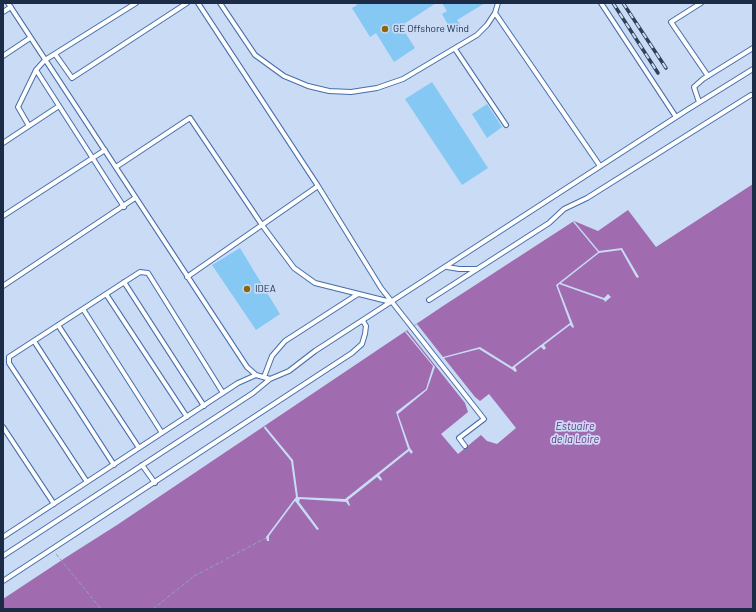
<!DOCTYPE html>
<html>
<head>
<meta charset="utf-8">
<style>
  body { margin:0 }
  #map { position:relative; width:756px; height:612px; overflow:hidden; background:#c9dbf5; font-family:Barlow,sans-serif }
  canvas { display:block }
  .frame { position:absolute; inset:0; border:4px solid #1c2c46; pointer-events:none }
</style>
</head>
<body>
<div id="map">
<canvas width="756" height="612"></canvas>
<div class="frame"></div>
</div>
<script>
const g = document.querySelector('canvas').getContext('2d');
g.lineJoin = 'round';
function fill(path, color) { g.fillStyle = color; g.fill(path, 'evenodd'); }
const toPath = rows => new Path2D(rows.map(r => 'M' + r).join(''));
function strokePath(path, color, width, dash) { g.strokeStyle = color; g.lineWidth = width; g.lineCap = dash ? 'butt' : 'round'; g.setLineDash(dash || []); g.stroke(path); }
function write(font, color, halo, rows, align = 'center') {
  g.font = font + ' Barlow,sans-serif'; g.lineWidth = 3.5; g.setLineDash([]); g.textBaseline = 'middle'; g.strokeStyle = halo; g.fillStyle = color; for (const [text, x, y, turn = 0] of rows) {
    g.save(); g.translate(x, y); g.rotate((+turn || 0) * Math.PI / 180); g.textAlign = isNaN(turn) ? turn : align; if (halo) g.strokeText(text, 0, 0); g.fillText(text, 0, 0); g.restore();
  }
}
fill(toPath([
  [753,184,753,609,3,609,3,599,65,558,117,525,443,306,574,221,598,231,628,210,656,247]
]), '#a06baf');
fill(toPath([
  [574,221,599,251,622,248,639,277,637,278,635,275,621,250,599,253,561,283,604,298,608,294,611,297,605,302,604,300,559,284,558,286,574,327,573,328,570,325,544,345,546,348,544,350,541,347,515,367,517,371,515,372,513,370,479,349,444,358,475,397,480,401,489,394,516,428,497,444,487,441,481,435,458,454,441,434,468,412,465,403,407,330,417,324,443,357,480,347,512,367,570,323,556,285,598,252,573,222],
  [406,331,435,367,427,390,398,414,410,448,413,452,411,454,409,451,379,475,382,479,381,481,377,477,348,500,350,505,349,506,346,502,300,499,299,502,319,529,317,530,295,501,269,536,269,541,267,541,266,537,296,497,291,461,264,428,265,426,293,460,298,497,345,499,408,449,396,412,426,389,433,366,405,332]
]), '#c9dbf5');
fill(toPath([
  [356,3,436,3,401,26,415,48,394,62,376,33,370,37,352,8,357,5],
  [442,3,485,3,457,20,461,26,452,32,442,14,447,11],
  [432,82,488,168,462,185,405,99],
  [487,104,502,127,487,138,472,114],
  [240,248,280,314,256,330,212,265]
]), '#85c8f4');
const service = toPath([
  [8,3,247,367,256,375,270,379,289,371,315,351,687,110,753,69],
  [198,3,318,186,381,288,484,419,459,438,465,446],
  [220,3,255,55,284,76,308,86,329,91,351,92,377,88,403,79,477,35,487,25,495,13,498,3],
  [601,3,676,117],
  [701,3,671,22,708,76],
  [3,12,11,7],
  [495,13,600,166],
  [455,49,506,125],
  [55,54,72,78,187,3],
  [3,56,30,38],
  [699,102,694,87,703,79,753,48],
  [29,126,18,107,36,70],
  [3,143,59,106],
  [116,167,190,118,262,225,294,268,315,283,391,302],
  [124,207,36,70,45,60,136,3],
  [3,216,105,150],
  [447,267,459,269,477,269],
  [187,277,318,186],
  [124,282,204,406],
  [3,286,135,198],
  [106,294,187,417],
  [429,300,549,223,564,209,587,198,751,95],
  [83,309,162,433],
  [58,325,139,448],
  [34,341,114,465],
  [264,377,272,356,285,341,358,294],
  [3,427,54,504],
  [142,465,155,483],
  [87,482,9,363,9,357,140,272,148,273,223,393],
  [3,537,238,383,256,375],
  [3,556,253,393,270,379],
  [3,581,352,353,362,344,365,334,366,326,363,321]
]);
strokePath(service, '#476eaa', 6);
strokePath(toPath([
  [56,554,101,609],
  [226,559,266,538],
  [194,576,223,561],
  [153,609,193,577]
]), '#90a2bc', 1, [4, 2]);
strokePath(service, '#fff', 4);
const rail = toPath([
  [613,3,658,73],
  [623,3,666,68]
]);
strokePath(rail, '#30415b', 3.5);
strokePath(rail, '#c9dbf5', 2, [6]);
for (const [x, y, r, color] of [
  [385,29,4,"#8f650b"],
  [247,289,4,"#8f650b"]
]) { const dot = new Path2D(); dot.arc(x, y, r, 0, 2 * Math.PI); g.fillStyle = color; g.fill(dot); strokePath(dot, '#c9dbf5', 1.5); }
write('10px', '#1c2c46', '#c9dbf5', [
  ["GE Offshore Wind",393,29],
  ["IDEA",255,289]
], 'left');
write('italic 11px', '#6f2d81', '#c9dbf5', [
  ["Estuaire",575,426],
  ["de la Loire",575,439]
]);
</script>
</body>
</html>
